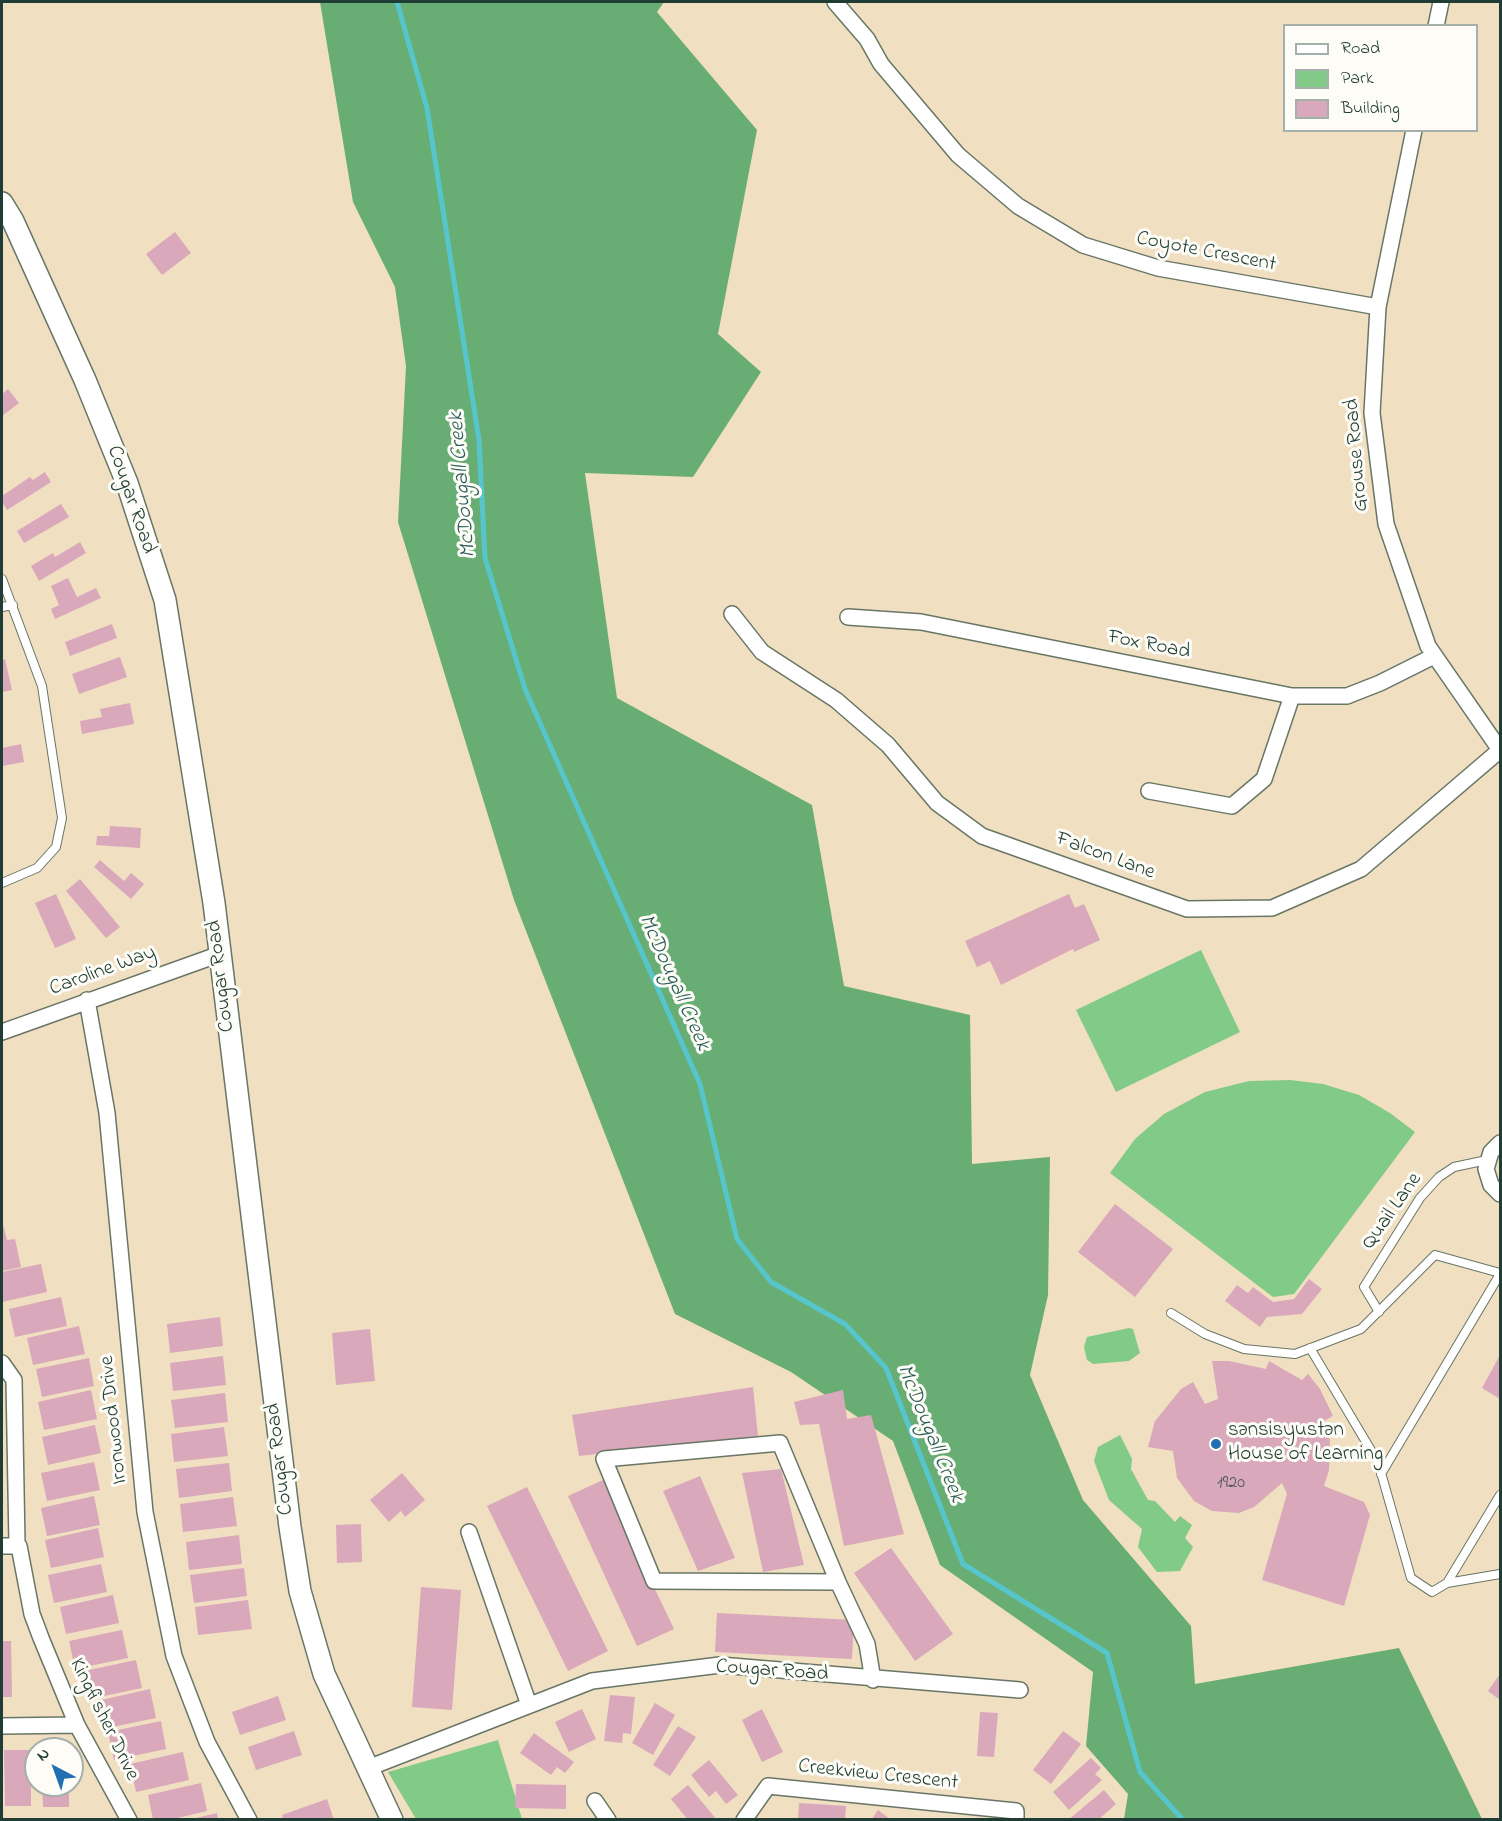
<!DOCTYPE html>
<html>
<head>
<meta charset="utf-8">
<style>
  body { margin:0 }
  #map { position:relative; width:1502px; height:1821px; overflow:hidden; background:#f1dfc1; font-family:"Indie Flower",sans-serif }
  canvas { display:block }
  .frame { position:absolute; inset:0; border:3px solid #1f3d34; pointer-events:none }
  .legend { position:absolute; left:1283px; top:24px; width:195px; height:108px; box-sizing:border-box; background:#fdfcf7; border:2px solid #a4b0a9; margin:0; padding:8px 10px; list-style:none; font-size:18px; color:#1f3d34 }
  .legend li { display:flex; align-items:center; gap:12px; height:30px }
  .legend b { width:30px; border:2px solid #a4b0a9 }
  .north { position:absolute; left:24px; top:1737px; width:60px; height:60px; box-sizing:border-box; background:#fdfcf7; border:2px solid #a4b0a9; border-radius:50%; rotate:319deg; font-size:16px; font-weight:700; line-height:24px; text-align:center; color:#1f3d34 }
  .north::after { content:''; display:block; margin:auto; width:21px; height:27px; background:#1f6fb2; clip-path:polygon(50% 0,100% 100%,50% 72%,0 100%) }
</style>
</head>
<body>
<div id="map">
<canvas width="1502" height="1821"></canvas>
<div class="frame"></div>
<ul class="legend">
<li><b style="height:8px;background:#fff"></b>Road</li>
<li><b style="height:16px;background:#81ca87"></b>Park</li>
<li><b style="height:16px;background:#d9a8bb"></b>Building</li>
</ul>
<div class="north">N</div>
</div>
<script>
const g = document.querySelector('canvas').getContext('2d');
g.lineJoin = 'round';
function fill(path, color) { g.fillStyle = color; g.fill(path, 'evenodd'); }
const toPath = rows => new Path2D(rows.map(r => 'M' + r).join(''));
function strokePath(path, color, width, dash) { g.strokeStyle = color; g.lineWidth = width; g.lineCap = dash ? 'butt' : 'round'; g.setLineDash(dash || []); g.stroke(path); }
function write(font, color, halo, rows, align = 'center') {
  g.font = font + ' "Indie Flower",sans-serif'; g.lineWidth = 6; g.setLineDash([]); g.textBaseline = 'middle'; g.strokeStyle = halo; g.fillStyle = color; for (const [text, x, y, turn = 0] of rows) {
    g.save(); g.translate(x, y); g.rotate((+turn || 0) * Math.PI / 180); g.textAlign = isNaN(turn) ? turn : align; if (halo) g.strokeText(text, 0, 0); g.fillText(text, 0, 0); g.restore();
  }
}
fill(toPath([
  [1201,950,1240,1032,1116,1092,1076,1010],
  [1290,1080,1323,1084,1359,1095,1390,1113,1415,1132,1294,1294,1273,1297,1110,1173,1135,1139,1164,1114,1205,1092,1249,1081],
  [1129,1328,1133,1329,1140,1353,1129,1361,1093,1364,1087,1360,1084,1347,1087,1337],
  [1120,1435,1132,1459,1131,1469,1148,1500,1155,1501,1175,1522,1180,1516,1192,1525,1185,1538,1193,1547,1180,1571,1157,1572,1138,1547,1142,1529,1109,1500,1094,1461,1098,1447],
  [498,1740,522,1819,416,1819,388,1772]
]), '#81ca87');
fill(toPath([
  [320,2,664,2,657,12,757,130,718,334,761,372,693,477,585,473,617,698,812,805,844,986,970,1015,972,1164,1050,1157,1048,1295,1030,1375,1083,1500,1191,1626,1195,1684,1399,1648,1482,1819,1124,1819,1128,1794,1086,1746,1093,1672,940,1565,893,1441,791,1372,675,1314,514,900,398,522,406,366,395,287,353,202]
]), '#68ae74');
strokePath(toPath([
  [397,2,427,108,479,440,485,558,525,689,700,1084,737,1239,771,1282,845,1324,886,1368,963,1564,1107,1653,1140,1772,1183,1820]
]), '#57c5cc', 5);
fill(toPath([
  [175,232,191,253,162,275,146,254],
  [8,389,19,403,2,416,2,394],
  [45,472,51,482,7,510,2,502,2,496,30,477,33,480],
  [61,504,69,517,24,543,17,531],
  [80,542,86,553,39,581,31,566,53,553,55,557],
  [68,578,77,597,96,588,101,598,55,619,51,609,59,605,51,586],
  [112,624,117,638,70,656,65,642],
  [120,657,127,677,79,694,72,674],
  [5,659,12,690,2,692,2,660],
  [130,703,134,724,82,734,80,721,102,717,100,709],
  [21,744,24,762,2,766,2,748],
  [110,826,141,828,140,848,96,845,97,836,109,836],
  [100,860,124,881,131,873,144,884,131,899,94,867],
  [80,879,120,927,106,938,66,891],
  [56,894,76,939,55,948,35,903],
  [1069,894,1075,908,1084,904,1100,940,1074,952,1073,949,1001,985,990,961,977,967,965,941],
  [1115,1204,1173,1249,1135,1297,1078,1252],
  [2,1220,7,1240,15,1239,21,1267,2,1271],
  [41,1264,47,1292,2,1302,2,1272],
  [1309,1279,1322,1289,1302,1314,1267,1317,1260,1327,1225,1301,1237,1285,1248,1293,1253,1287,1273,1302,1294,1299],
  [61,1297,67,1326,15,1337,9,1309],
  [220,1317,223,1346,170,1353,167,1324],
  [79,1326,85,1354,33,1365,27,1338],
  [370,1329,375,1381,336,1385,332,1333],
  [1500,1355,1500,1399,1482,1388],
  [223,1356,226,1385,173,1391,170,1363],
  [89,1358,94,1386,42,1397,36,1369],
  [1212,1361,1229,1361,1266,1369,1269,1361,1302,1380,1308,1374,1320,1389,1333,1416,1324,1421,1330,1440,1329,1470,1324,1486,1364,1502,1370,1515,1344,1606,1262,1580,1287,1494,1282,1483,1254,1507,1239,1513,1212,1511,1194,1501,1177,1478,1173,1451,1148,1447,1155,1421,1181,1389,1193,1382,1205,1404,1218,1399],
  [753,1387,758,1436,579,1456,572,1415],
  [91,1390,97,1419,44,1430,38,1402],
  [843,1390,847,1419,871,1415,904,1534,844,1546,819,1424,800,1425,794,1402],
  [225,1393,228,1422,175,1428,171,1400],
  [95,1425,101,1453,48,1465,42,1437],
  [224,1427,228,1456,174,1462,171,1434],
  [94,1462,100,1490,47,1501,41,1473],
  [229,1463,232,1491,179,1498,176,1469],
  [781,1469,804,1565,763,1572,742,1473],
  [402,1473,425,1500,405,1517,401,1511,389,1522,370,1500],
  [700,1476,735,1558,698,1571,663,1491],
  [603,1480,674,1629,637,1646,568,1496],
  [527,1487,608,1651,568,1671,487,1506],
  [94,1496,100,1525,47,1536,41,1508],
  [233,1497,237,1526,183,1532,180,1504],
  [361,1524,362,1562,337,1563,336,1525],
  [98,1528,104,1557,51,1568,45,1540],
  [239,1535,242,1564,189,1570,186,1542],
  [891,1548,953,1634,915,1661,854,1573],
  [101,1564,107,1592,54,1603,48,1575],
  [244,1568,247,1596,194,1603,190,1575],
  [421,1587,461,1590,452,1710,412,1707],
  [113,1595,119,1623,66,1634,60,1607],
  [248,1600,252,1629,198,1635,195,1607],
  [717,1613,854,1620,852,1659,715,1652],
  [122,1630,128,1658,75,1669,69,1641],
  [2,1641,11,1641,12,1697,2,1697],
  [136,1660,142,1688,90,1699,84,1671],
  [1500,1674,1500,1700,1488,1691],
  [150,1689,156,1718,103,1729,97,1701],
  [610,1695,635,1697,631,1734,623,1733,622,1743,604,1741],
  [278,1696,286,1720,240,1735,232,1712],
  [655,1703,675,1715,653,1755,632,1743],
  [582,1709,596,1739,569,1752,555,1722],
  [762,1709,783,1752,762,1762,742,1720],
  [980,1712,998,1713,994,1757,977,1756],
  [161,1721,166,1749,114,1760,108,1732],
  [678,1726,696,1737,670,1776,653,1765],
  [294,1731,302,1755,256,1770,248,1747],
  [1063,1731,1081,1744,1051,1784,1033,1770],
  [534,1733,574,1762,565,1773,557,1767,551,1775,520,1753],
  [4,1750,31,1750,31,1806,5,1806],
  [183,1752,189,1780,136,1792,130,1764],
  [1091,1758,1101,1768,1095,1774,1102,1780,1069,1810,1053,1792],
  [709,1760,738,1795,726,1804,716,1791,709,1797,691,1775],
  [201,1783,207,1811,169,1820,153,1820,148,1795],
  [516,1784,566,1785,566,1809,515,1808],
  [42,1785,69,1785,69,1807,43,1807],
  [688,1785,717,1820,688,1820,671,1799],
  [1104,1790,1116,1804,1098,1820,1068,1820],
  [327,1799,334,1820,283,1820,282,1815],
  [799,1803,846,1806,845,1820,798,1820],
  [878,1810,891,1820,871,1820],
  [217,1813,218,1820,192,1820,192,1819]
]), '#d9a8bb');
const lane = toPath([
  [2,579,42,686,62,818,56,847,37,868,2,883],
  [2,607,13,605],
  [1379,1312,1364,1287,1420,1198,1439,1177,1454,1167,1487,1160],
  [1171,1313,1205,1334,1244,1349,1295,1354,1361,1329,1435,1255,1500,1273],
  [1310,1348,1378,1462,1411,1578,1432,1592,1447,1583,1500,1495],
  [1381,1474,1500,1274],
  [1447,1583,1500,1574]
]);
const street = toPath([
  [835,2,867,39,881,64,958,155,1018,206,1083,245,1158,268,1378,307],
  [1436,26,1441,2],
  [1414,130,1378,307,1372,413,1386,524,1428,646,1500,750],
  [732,614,762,652,836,700,888,745,937,803,982,836,1187,909,1272,908,1361,869,1500,750],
  [848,617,921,622,1292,696,1347,696,1380,683,1434,656],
  [1149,791,1232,806,1264,779,1292,696],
  [87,1000,107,1113,145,1512,174,1656,207,1742,249,1820],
  [2,1032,220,954],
  [1500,1143,1491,1152,1486,1169,1491,1185,1500,1194],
  [2,1363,14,1380,17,1544],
  [469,1532,529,1705],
  [2,1546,19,1546,32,1614,41,1638,77,1725,129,1820],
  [838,1582,654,1581,604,1459,780,1443,838,1582,867,1644,873,1680],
  [2,1726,77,1725],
  [368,1768,592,1681,720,1665,1020,1690],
  [595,1801,608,1820],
  [744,1820,768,1786,1016,1811,1016,1820]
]);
const secondary = toPath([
  [2,203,13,221,85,380,127,483,165,600,214,903,290,1527,300,1591,324,1674,392,1820]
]);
strokePath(lane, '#687665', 10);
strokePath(street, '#687665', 18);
strokePath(secondary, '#687665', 24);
strokePath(lane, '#fff', 8);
strokePath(street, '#fff', 15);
strokePath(secondary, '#fff', 21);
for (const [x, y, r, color] of [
  [1216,1444,6,"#1f6fb2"]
]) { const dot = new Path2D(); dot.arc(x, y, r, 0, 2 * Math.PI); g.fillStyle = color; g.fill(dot); strokePath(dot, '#fdfcf7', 2); }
write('18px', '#4e5856', null, [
  ["1920",1231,1484]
]);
write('21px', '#1f3d34', '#fdfcf7', [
  ["Coyote Crescent",1206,253,11],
  ["Grouse Road",1358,455,-95],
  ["Cougar Road",130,500,71],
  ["Fox Road",1149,646,11],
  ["Falcon Lane",1105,857,20],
  ["Caroline Way",103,972,-20],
  ["Cougar Road",222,976,-97],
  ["Quail Lane",1393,1212,-55],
  ["Ironwood Drive",115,1420,-96],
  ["Cougar Road",281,1459,-97],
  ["Cougar Road",772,1672,4],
  ["Kingfisher Drive",103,1720,64],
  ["Creekview Crescent",878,1776,6]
]);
write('21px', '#1f3d34', '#fdfcf7', [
  ["sənsisyustən",1228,1432],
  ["House of Learning",1228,1456]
], 'left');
write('italic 22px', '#2d5f5a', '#fdfcf7', [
  ["McDougall Creek",464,485,-95],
  ["McDougall Creek",673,983,66],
  ["McDougall Creek",929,1434,68]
]);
</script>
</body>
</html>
